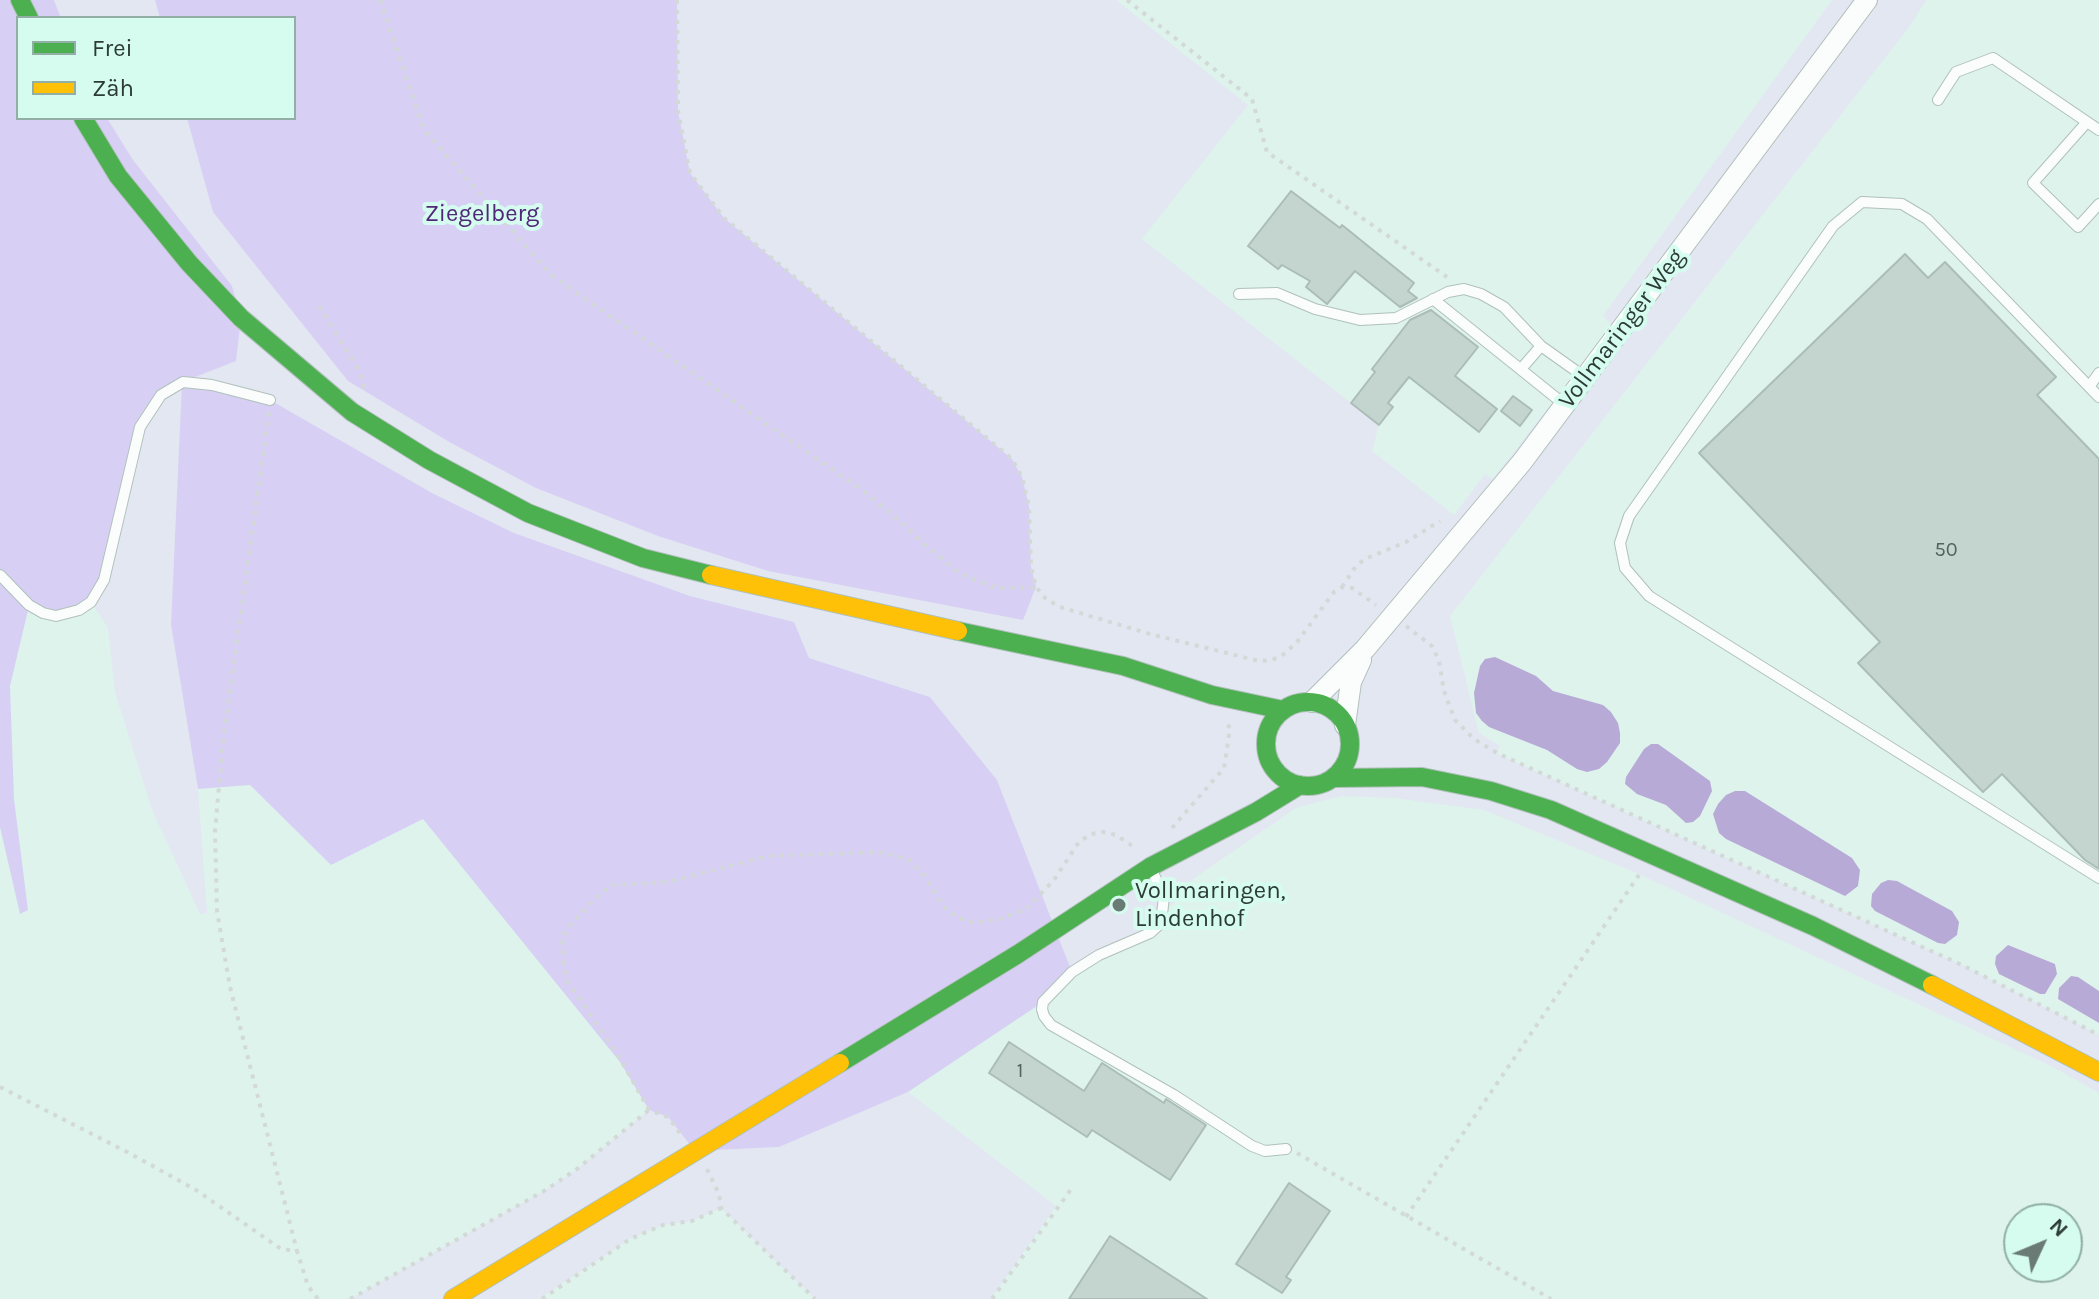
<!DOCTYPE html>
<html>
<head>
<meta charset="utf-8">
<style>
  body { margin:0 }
  #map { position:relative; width:2099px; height:1299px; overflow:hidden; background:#def3ec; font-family:Karla,sans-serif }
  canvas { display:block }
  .legend { position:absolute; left:16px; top:16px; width:280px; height:104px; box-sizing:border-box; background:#d5fcef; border:2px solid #91afa5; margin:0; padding:10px 14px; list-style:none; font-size:24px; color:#2c3b36 }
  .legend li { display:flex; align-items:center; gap:16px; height:40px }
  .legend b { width:40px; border:2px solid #91afa5 }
  .north { position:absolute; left:2003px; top:1203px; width:80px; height:80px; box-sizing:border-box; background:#d5fcef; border:2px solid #91afa5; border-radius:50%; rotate:46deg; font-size:22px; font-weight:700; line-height:32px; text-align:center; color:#2c3b36 }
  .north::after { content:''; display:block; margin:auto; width:28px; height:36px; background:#6a7b76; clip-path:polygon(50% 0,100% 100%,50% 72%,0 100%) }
</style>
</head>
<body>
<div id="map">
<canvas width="2099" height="1299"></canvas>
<ul class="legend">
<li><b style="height:10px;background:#4caf50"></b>Frei</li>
<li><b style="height:10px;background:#ffc107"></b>Zäh</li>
</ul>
<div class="north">N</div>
</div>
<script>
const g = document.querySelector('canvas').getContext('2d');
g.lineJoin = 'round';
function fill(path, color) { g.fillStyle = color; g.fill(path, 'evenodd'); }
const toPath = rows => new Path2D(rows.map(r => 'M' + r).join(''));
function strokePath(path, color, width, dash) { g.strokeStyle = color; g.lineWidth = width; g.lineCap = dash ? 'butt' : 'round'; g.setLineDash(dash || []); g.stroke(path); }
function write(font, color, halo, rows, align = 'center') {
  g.font = font + ' Karla,sans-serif'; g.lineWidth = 8; g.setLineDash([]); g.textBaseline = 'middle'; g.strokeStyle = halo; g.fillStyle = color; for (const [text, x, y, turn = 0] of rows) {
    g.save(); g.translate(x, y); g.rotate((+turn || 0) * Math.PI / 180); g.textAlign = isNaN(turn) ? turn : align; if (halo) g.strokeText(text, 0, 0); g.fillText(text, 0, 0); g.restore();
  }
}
fill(toPath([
  [54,0,1116,0,1248,105,1142,239,1379,425,1372,451,1454,515,1485,474,1493,479,1612,325,1603,316,1832,0,1926,0,1910,26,1450,616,1479,733,1499,745,1498,754,1962,965,2099,1035,2099,1093,2053,1067,1639,874,1484,810,1394,798,1341,796,1296,808,1193,879,1185,894,1164,911,1161,923,1072,972,997,780,930,697,809,658,794,622,690,596,599,566,514,533,432,493,171,625,198,789,207,913,200,914,152,810,115,692,108,628,91,602,133,160,107,118,294,118,294,18,61,18],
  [908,1092,1056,1206,991,1299,815,1299,721,1208,692,1221,663,1225,630,1239,539,1299,350,1299,544,1191,577,1169,649,1110,668,1117,695,1151,779,1147]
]), '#e3e7f2');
fill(toPath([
  [0,0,54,0,61,18,18,18,18,118,107,118,133,160,232,286,241,318,236,361,185,381,270,400,432,493,514,533,690,596,794,622,809,658,930,697,997,780,1072,972,1043,1002,908,1092,779,1147,695,1151,668,1117,649,1110,620,1062,423,819,331,865,250,785,198,789,171,625,182,383,161,395,140,427,99,591,68,615,29,606,10,686,14,799,28,910,20,914,0,827],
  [155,0,677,0,678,111,690,173,724,218,1012,459,1022,477,1029,506,1031,567,1036,587,1023,620,768,571,658,536,536,488,451,443,348,381,213,212,187,118,294,118,294,18,160,18]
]), '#d7d0f4');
fill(toPath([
  [1495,657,1536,676,1553,691,1603,705,1611,712,1618,723,1620,733,1620,743,1607,762,1599,769,1587,772,1577,769,1547,750,1489,727,1482,721,1476,713,1474,693,1480,666,1485,659],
  [1651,744,1658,744,1710,781,1712,791,1700,816,1693,822,1686,823,1666,805,1637,794,1625,784,1626,777,1644,749],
  [1735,791,1745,791,1852,858,1860,870,1858,886,1845,896,1726,839,1719,833,1713,814,1718,804,1726,795],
  [1888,880,1897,881,1952,911,1959,922,1957,935,1945,944,1938,943,1875,911,1871,906,1872,894,1881,883],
  [2008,945,2055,964,2057,974,2045,994,2040,994,1999,974,1995,964,1996,956],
  [2071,976,2078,977,2099,991,2099,1023,2058,999,2059,988]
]), '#b8aad6');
const building = toPath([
  [1291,191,1340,228,1342,225,1414,283,1408,291,1417,298,1400,307,1355,271,1327,304,1306,287,1310,281,1282,265,1278,269,1248,246,1291,191],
  [1905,254,1928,278,1945,262,2056,377,2037,395,2099,459,2099,869,2085,860,2002,774,1983,792,1858,663,1880,642,1699,453,1905,254],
  [1431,310,1478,347,1455,376,1497,409,1479,432,1409,377,1388,403,1393,407,1379,425,1351,403,1375,372,1372,369,1410,320,1431,310],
  [1513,396,1532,410,1520,426,1501,411,1513,396],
  [1009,1042,1084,1091,1102,1063,1164,1103,1166,1099,1206,1125,1170,1180,1092,1130,1087,1137,989,1073,1009,1042],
  [1289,1183,1330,1211,1286,1277,1291,1280,1282,1293,1236,1264,1289,1183],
  [1110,1236,1207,1299,1069,1299,1110,1236]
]);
fill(building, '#c4d5cf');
strokePath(building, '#acbdb7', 2);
const lane = toPath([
  [1938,100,1956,72,1993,58,2099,130],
  [2087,122,2033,183,2078,227,2099,204],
  [1239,294,1277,293,1315,309,1360,320,1396,318,1448,292,1464,289,1481,294,1504,307,1541,346,1586,378],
  [1433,299,1565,405],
  [1521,369,1541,346],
  [2089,387,2099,373],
  [2099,397,1927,219,1902,204,1862,202,1833,226,1629,516,1620,543,1625,568,1649,596,2099,878],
  [0,575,29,605,43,613,56,616,79,610,91,602,104,580,140,427,161,395,183,382,212,385,270,400],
  [1151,868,1164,897,1161,923,1150,933,1099,955,1072,972,1043,1002,1042,1009,1044,1016,1051,1025,1174,1095,1252,1146,1265,1151,1286,1149]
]);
const street = toPath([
  [1312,702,1365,649,1522,462,1867,0],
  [1345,725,1351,682,1361,660]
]);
const fast = toPath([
  [20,0,29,18],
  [83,118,118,176,189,263,241,318,352,412,429,460,528,513,643,558,711,575],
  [958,631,1123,666,1212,695,1283,710],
  '1266 744a42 42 0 1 1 84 0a42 42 0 1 1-84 0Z',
  [1333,778,1422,777,1491,791,1551,810,1813,926,1932,985],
  [840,1063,1018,954,1150,867,1256,812,1300,785]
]);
const slow = toPath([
  [711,575,958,631],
  [1932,985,2099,1072],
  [453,1299,840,1063]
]);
strokePath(lane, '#b0c0ba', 12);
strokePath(street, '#b0c0ba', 22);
strokePath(fast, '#b0c0ba', 20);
strokePath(slow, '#b0c0ba', 20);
strokePath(toPath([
  [380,0,424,130,551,275,862,490,907,527,925,545,959,573,996,588,1036,587],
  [677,0,678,111,690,173,724,218,1012,459,1022,477,1029,506,1031,567,1036,587,1046,599,1060,607,1150,634,1259,661,1272,660,1284,654,1297,642,1334,592,1342,587,1352,588,1376,605],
  [1127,0,1252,99,1267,152,1447,277],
  [319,306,357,367,364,385,361,391],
  [269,412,223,740,215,832,217,911,230,987,297,1251],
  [1342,587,1356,566,1365,559,1406,542,1440,521],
  [1406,626,1432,646,1439,661,1444,691,1455,720,1474,739,1497,753,1962,965,2099,1035],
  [1172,828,1224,768,1230,728,1226,722],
  [0,1087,131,1154,196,1190,281,1249,297,1251,308,1286,318,1299],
  [680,1133,668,1117,649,1110,618,1055,569,984,565,974,562,940,567,928,603,891,614,885,668,882,768,856,878,852,908,859,925,876,942,905,956,917,974,923,1000,919,1026,909,1054,880,1079,842,1091,834,1103,832,1116,835,1137,849],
  [1297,1153,1551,1299],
  [707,1169,719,1194,721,1208,815,1299],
  [1406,1217,1641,872],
  [350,1299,544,1191,577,1169,649,1110],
  [542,1299,630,1239,663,1225,692,1221,721,1208],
  [992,1299,1072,1188]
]), '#d2d9d7', 4, [4, 6]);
strokePath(lane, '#fafdfc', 10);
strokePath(street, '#fafdfc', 20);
strokePath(fast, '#4caf50', 18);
strokePath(slow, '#ffc107', 18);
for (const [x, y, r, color] of [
  [1119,905,8,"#6a7b76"]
]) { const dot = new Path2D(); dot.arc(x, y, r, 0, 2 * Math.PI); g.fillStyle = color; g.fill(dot); strokePath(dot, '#d5fcef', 3); }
write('20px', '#52625c', null, [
  ["50",1946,550],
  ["1",1020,1071]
]);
write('24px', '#502878', '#d5fcef', [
  ["Ziegelberg",482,214]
]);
write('24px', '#2c3b36', '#d5fcef', [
  ["Vollmaringer Weg",1622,329,-53]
]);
write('24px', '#2c3b36', '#d5fcef', [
  ["Vollmaringen,",1135,891],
  ["Lindenhof",1135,919]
], 'left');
</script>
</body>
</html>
